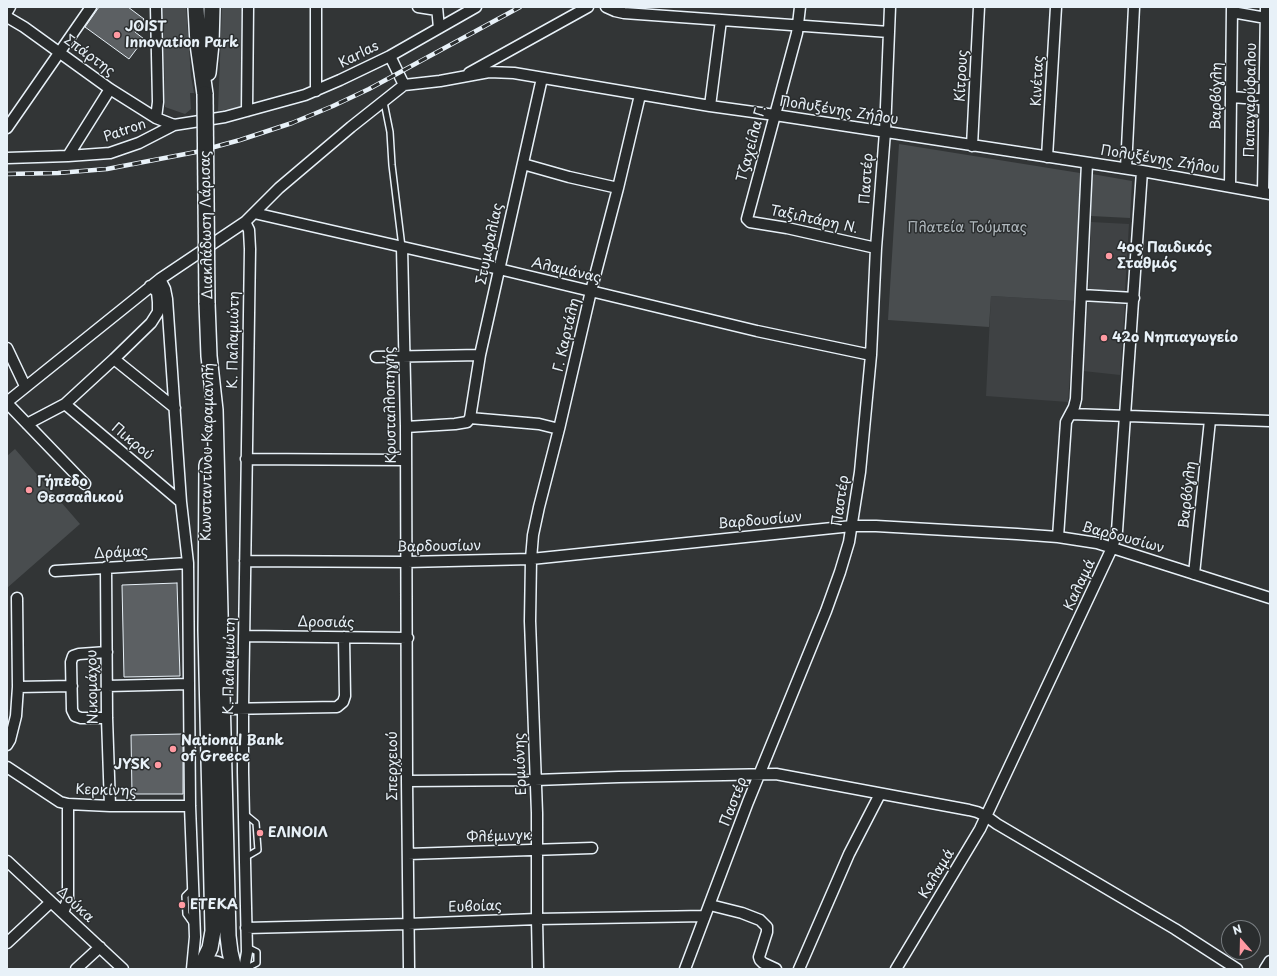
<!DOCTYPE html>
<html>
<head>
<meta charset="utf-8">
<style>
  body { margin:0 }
  #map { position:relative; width:1277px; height:976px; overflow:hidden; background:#323536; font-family:"Playpen Sans",sans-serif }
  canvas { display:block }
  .frame { position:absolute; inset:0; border:8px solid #e8f1f8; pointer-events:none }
  .north { position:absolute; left:1221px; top:920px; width:40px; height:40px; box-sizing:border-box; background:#2a2d2e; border:1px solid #767b7f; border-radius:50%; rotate:340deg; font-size:11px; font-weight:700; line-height:16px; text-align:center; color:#e8f1f8 }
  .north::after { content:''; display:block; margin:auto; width:14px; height:18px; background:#ff9aa2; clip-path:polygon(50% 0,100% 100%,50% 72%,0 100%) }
</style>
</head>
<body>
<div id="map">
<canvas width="1277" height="976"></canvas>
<div class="frame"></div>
<div class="north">N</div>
</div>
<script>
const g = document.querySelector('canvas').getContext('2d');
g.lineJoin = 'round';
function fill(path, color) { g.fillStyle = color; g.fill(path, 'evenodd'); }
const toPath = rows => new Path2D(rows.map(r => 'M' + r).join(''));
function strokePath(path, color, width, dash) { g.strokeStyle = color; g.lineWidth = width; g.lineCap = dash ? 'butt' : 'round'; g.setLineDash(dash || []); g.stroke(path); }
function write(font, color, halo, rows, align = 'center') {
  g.font = font + ' "Playpen Sans",sans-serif'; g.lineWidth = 3; g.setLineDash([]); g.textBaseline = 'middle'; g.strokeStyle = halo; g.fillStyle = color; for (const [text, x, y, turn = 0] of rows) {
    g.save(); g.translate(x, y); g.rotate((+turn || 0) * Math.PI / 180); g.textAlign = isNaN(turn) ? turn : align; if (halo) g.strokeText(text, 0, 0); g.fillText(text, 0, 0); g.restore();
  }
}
fill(toPath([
  [1091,222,1129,224,1125,291,1089,289],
  [991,296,1075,301,1068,402,986,396],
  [1088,302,1125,304,1120,375,1083,371]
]), '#3f4244');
fill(toPath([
  [163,7,186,7,191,76,194,93,190,93,191,109,185,114,165,107],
  [222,7,244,7,242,107,218,111],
  [899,144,1080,173,1075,301,991,296,989,327,888,320],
  [1092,174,1132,181,1130,218,1091,216],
  [15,449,80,524,7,588,7,456]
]), '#494d4f');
const building = toPath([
  [99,7,128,7,144,19,135,32,144,39,129,59,85,27,99,7],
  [177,583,180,676,124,677,122,585,177,583],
  [183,734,183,794,132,794,131,735,183,734]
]);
fill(building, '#5c6063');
strokePath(building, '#e8f1f8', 1);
const service = toPath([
  [384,102,390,132,392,165,402,247],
  [245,814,256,823,258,850,246,857],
  [192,889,185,896,186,914,193,924],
  [245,969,257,963,257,952,247,947]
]);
const minor = toPath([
  [418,7,437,10],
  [437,7,439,28],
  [606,7,615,11,624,13,889,32],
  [800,7,797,33,747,219,750,222,787,228,876,248],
  [7,12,10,7],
  [1232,12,1266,18],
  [7,17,24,27,110,89,156,118,174,125],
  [469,73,588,7],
  [404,85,440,81,489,72,514,73,710,106,775,115,1142,171,1270,194],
  [316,91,316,7],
  [1232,97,1270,100],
  [710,106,721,20],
  [247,111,248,7],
  [156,118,158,102,156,7],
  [7,128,91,7],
  [972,146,979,7],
  [68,156,110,89],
  [1047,157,1056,7],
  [7,158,68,156,110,153,139,143,174,125,225,117,305,95,340,80,390,56,476,7],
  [523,164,569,177,618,188],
  [1126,168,1134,7],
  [1230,186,1232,7],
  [1263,193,1266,7],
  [254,213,499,269,757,331,871,355],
  [402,247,406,427,407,781,409,969],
  [160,279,165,289,167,299,181,502,188,563,190,806,195,937,192,969],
  [1081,295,1134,298],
  [7,348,25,386],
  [376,357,480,355],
  [114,359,175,408],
  [7,402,160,279,245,222,279,188,351,127,404,85,390,56],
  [7,403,85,484],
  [65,404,181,502],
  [1071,414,1270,421],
  [470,418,480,355,542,78],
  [470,418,539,424,559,429],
  [27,424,65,404,114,359,151,323,158,312,158,302,157,292,150,286],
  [406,427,455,424,467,422,470,418],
  [246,459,406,460],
  [1058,537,1066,422,1074,407,1076,399,1087,163],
  [245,561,407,562,531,559,852,526,876,526,1017,534,1058,537,1097,543,1270,598],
  [106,567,107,718,110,806],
  [55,571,188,563],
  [1194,574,1210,420],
  [244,636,408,638],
  [107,652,79,654,73,656,71,662,72,710,75,716,81,718,107,718],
  [107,686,189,684],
  [18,687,72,686],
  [223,709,337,707,343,702,345,696,344,637],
  [7,745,10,740,16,716,18,687,17,598],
  [7,767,60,802,68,804,110,806,190,806],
  [407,781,535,780,619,777,776,774,969,810,977,812,986,816,997,824,1175,929,1237,969],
  [408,854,592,848],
  [7,861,123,969],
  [710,905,742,913,760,920,767,927,767,932,759,957,760,960,763,963,776,969],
  [63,913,68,899,68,804],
  [246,928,408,924,537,919,705,916],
  [7,943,51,902],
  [76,969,100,947],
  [244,969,247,952,243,772,243,709,250,249,249,230,245,222],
  [538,969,537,919,537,813,530,621,531,559,533,535,539,507,559,429,591,291,618,188,640,95],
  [685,969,748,802,826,611,840,572,849,542,860,472,871,355,876,248,885,132,890,7],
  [799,969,849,854,880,794],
  [896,969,980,829,1112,548,1117,531,1142,171],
  [1265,969,1270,961]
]);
const primary = toPath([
  [196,7,198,44,205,94],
  [208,73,211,44,212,7],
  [207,303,209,356,215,410,228,936,230,952,234,969],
  [201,967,210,948,213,931,206,630,207,465],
  [197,969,210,964,216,964,230,969]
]);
strokePath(service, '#e8f1f8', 8);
strokePath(minor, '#e8f1f8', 13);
strokePath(primary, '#e8f1f8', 18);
strokePath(service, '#2a2d2e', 5);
strokePath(minor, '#2a2d2e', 10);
strokePath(primary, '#2a2d2e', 15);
const rail = toPath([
  [7,174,58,173,107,169,196,152,240,140,292,123,333,106,369,89,520,7]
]);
strokePath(rail, '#e8f1f8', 4.5);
strokePath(rail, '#2a2d2e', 3, [9]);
const primaryBridge = toPath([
  [205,94,207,303]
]);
strokePath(primaryBridge, '#e8f1f8', 18, []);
strokePath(primaryBridge, '#2a2d2e', 15);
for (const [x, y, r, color] of [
  [117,35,4,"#ff9aa2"],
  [1109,256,4,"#ff9aa2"],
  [1104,338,4,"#ff9aa2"],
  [29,490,4,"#ff9aa2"],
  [173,749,4,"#ff9aa2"],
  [158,765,4,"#ff9aa2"],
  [260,833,4,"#ff9aa2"],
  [182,905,4,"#ff9aa2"]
]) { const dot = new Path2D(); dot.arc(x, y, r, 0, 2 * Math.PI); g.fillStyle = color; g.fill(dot); strokePath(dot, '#2a2d2e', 1.5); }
write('bold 14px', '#e8f1f8', '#2a2d2e', [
  ["JOIST",125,27],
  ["Innovation Park",125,43],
  ["4ος Παιδικός",1117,248],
  ["Σταθμός",1117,264],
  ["42ο Νηπιαγωγείο",1112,338],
  ["Γήπεδο",37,482],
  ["Θεσσαλικού",37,498],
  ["National Bank",181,741],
  ["of Greece",181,757],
  ["JYSK",150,765,"right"],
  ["ΕΛΙΝΟΙΛ",268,833],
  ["ΕΤΕΚΑ",190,905]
], 'left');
write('14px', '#e8f1f8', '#2a2d2e', [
  ["Karlas",359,55,-27],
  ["Σπάρτης",89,56,36],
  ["Κίτρους",962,76,-87],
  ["Κινέτας",1038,81,-87],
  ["Βαρβόγλη",1217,96,-89],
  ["Παπαγαρύφαλου",1251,100,-89],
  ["Πολυξένης Ζήλου",839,111,9],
  ["Patron",125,131,-19],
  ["Τζαχείλα Γ.",752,144,-75],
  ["Πολυξένης Ζήλου",1160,160,9],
  ["Παστέρ",867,179,-86],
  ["Ταξιλτάρη Ν.",814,220,12],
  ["Διακλάδωση Λάρισας",207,225,-91],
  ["Στυμφαλίας",490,244,-78],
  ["Αλαμάνας",566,271,13],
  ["Γ. Καρτάλη",567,335,-77],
  ["Κ. Παλαμιώτη",234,340,-89],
  ["Κρυσταλλοπηγής",391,405,-91],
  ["Πικρού",132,442,40],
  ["Κωνσταντίνου Καραμανλή",208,452,-89],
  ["Βαρβόγλη",1188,495,-84],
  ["Παστέρ",841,501,-82],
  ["Βαρδουσίων",760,521,-5],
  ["Βαρδουσίων",1123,538,15],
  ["Βαρδουσίων",439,547,-1],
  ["Δράμας",121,553,-3],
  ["Καλαμά",1080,585,-65],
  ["Δροσιάς",326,623,1],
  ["Κ. Παλαμιώτη",230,666,-89],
  ["Νικομάχου",93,687,-91],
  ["Ερμιόνης",521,764,-92],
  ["Σπερχειού",393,766,-90],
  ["Κερκίνης",106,791,2],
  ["Παστέρ",734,802,-69],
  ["Φλέμινγκ",499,837,-2],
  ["Καλαμά",937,874,-59],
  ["Δούκα",75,905,43],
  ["Ευβοίας",475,907,-2]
]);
write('14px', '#b0b8bd', '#2a2d2e', [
  ["Πλατεία Τούμπας",967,228]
]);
</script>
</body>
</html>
